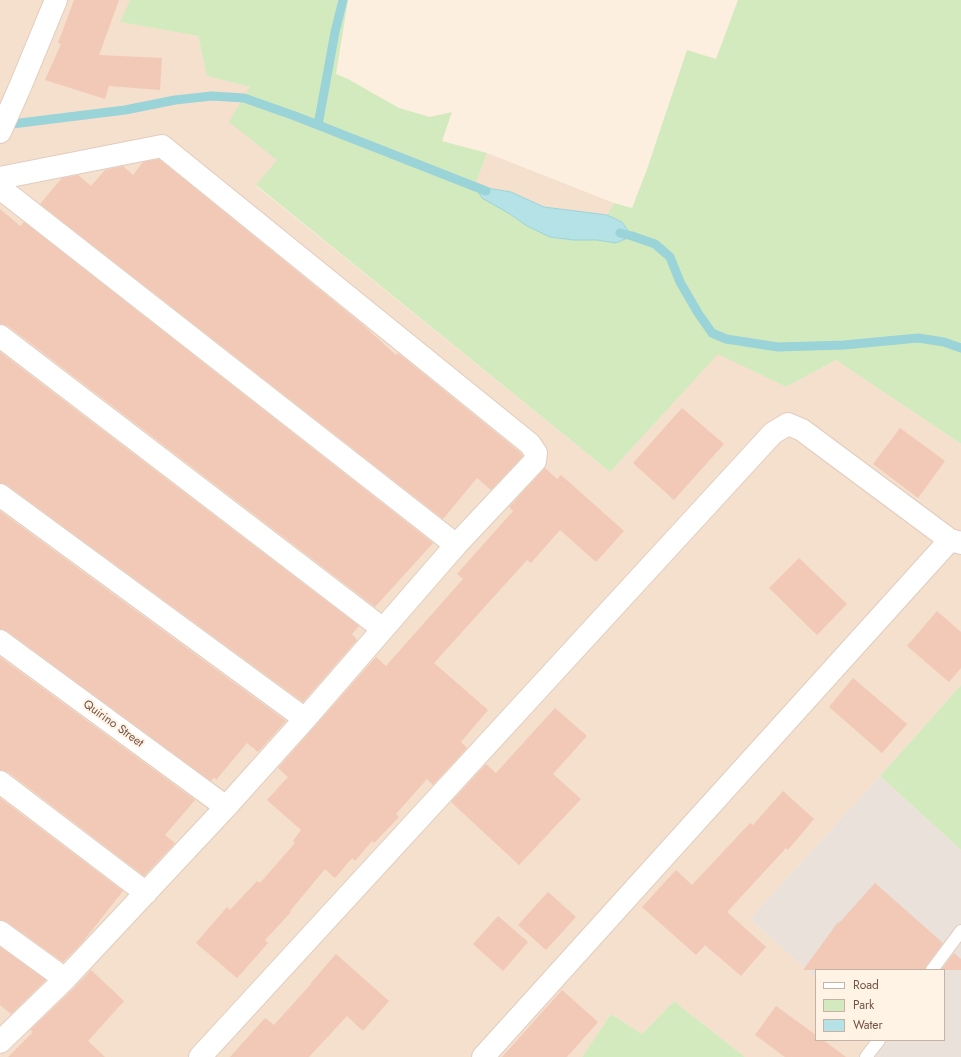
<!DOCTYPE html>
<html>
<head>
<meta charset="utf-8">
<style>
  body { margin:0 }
  #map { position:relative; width:961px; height:1057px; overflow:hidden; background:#fdefdf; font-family:Jost,sans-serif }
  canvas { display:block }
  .legend { position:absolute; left:815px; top:969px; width:130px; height:72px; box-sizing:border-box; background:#fff3e5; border:1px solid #c7b3a5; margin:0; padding:5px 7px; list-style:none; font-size:12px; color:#735346 }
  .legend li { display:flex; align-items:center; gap:8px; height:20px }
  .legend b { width:20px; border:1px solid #c7b3a5 }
</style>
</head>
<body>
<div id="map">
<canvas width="961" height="1057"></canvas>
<ul class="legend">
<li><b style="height:5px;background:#fff"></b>Road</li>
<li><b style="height:11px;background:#d3eabe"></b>Park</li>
<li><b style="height:11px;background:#b4e2e6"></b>Water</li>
</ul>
</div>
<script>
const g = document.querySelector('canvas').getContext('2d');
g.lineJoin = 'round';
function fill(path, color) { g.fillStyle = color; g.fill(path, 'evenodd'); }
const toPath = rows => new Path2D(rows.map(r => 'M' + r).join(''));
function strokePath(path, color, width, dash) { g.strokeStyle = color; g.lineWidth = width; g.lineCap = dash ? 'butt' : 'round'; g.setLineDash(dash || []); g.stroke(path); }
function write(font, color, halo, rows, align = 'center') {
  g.font = font + ' Jost,sans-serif'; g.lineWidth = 4; g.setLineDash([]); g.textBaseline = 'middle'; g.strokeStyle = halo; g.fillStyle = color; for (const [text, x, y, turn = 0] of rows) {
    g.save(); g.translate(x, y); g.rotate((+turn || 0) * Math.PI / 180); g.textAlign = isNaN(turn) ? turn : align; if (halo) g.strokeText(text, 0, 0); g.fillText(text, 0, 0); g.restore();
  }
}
fill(toPath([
  [0,0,130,0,121,22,198,36,207,76,250,87,277,160,256,186,610,472,718,353,786,387,836,360,961,444,961,685,880,776,750,919,816,978,816,1040,870,1040,858,1057,745,1057,674,1001,642,1034,611,1014,582,1057,0,1057],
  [487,153,614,203,607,215,544,207,511,192,475,186]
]), '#f4e0cd');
fill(toPath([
  [880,776,961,850,961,1057,858,1057,870,1040,944,1040,944,970,816,970,816,978,750,919]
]), '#eae1db');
fill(toPath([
  [130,0,348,0,336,74,348,79,399,108,430,117,452,112,442,141,487,153,475,186,510,214,527,226,550,237,573,240,597,240,616,243,632,235,622,222,607,215,614,203,632,208,646,172,687,50,716,59,738,0,961,0,961,444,836,360,786,387,718,354,610,472,256,185,277,160,229,122,250,87,207,76,198,36,120,22],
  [961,685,961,850,880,776],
  [674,1001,745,1057,582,1057,611,1014,642,1034]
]), '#d3eabe');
const water = toPath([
  [475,186,511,192,544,207,607,215,622,222,632,236,616,243,597,240,573,240,550,237,527,226,510,214,482,198,475,186]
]);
fill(water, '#b4e2e6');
strokePath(water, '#9ad3d8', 1);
strokePath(toPath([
  [4,125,125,110,175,100,212,96,244,98,295,116,486,191],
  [318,125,335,32,343,0],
  [620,233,632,236,655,244,670,257,680,282,698,313,712,333,726,339,778,347,844,345,918,338,944,342,961,348]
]), '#9ad3d8', 9);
fill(toPath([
  [74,0,119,0,99,55,162,58,160,90,109,86,105,99,45,80,61,44,58,43],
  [159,159,363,325,396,355,398,353,521,453,523,456,491,490,477,478,443,519,40,204,62,178,78,175,91,186,105,170,123,166,133,175,143,162],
  [0,209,20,226,24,222,433,543,375,607,8,326,0,324],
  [0,352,359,626,352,634,357,640,303,702,7,485,0,483],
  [682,408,724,444,674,500,633,463],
  [900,428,945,461,918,498,873,464],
  [545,468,557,479,561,475,624,531,596,562,560,530,531,563,527,560,434,663,488,710,461,742,467,748,433,785,427,779,396,814,399,817,374,843,372,841,355,861,352,858,335,878,325,869,290,911,291,912,265,940,268,943,237,978,196,943,227,907,230,910,257,881,260,883,295,843,293,841,301,830,267,800,288,777,278,768,376,657,386,666,463,579,457,574,513,511,509,507],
  [0,511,286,721,258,752,247,743,216,780,214,777,211,781,7,631,0,629],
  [799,558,847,604,817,635,769,588],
  [937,611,961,632,961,668,949,682,907,646],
  [0,657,195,800,165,835,175,843,144,876,8,772,0,770],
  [853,678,907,724,882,753,829,707],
  [555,708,587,736,553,774,581,799,519,865,451,802,486,764,496,773],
  [783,791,814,819,788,850,786,848,727,912,766,947,741,976,705,945,696,955,642,907,676,870,692,885,750,823,753,825],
  [0,798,123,891,81,944,63,962,7,922,0,920],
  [875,883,943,943,926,966,925,970,803,970,838,922,839,923],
  [548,892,576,917,546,950,518,925],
  [498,916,528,942,503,971,473,944],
  [0,947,46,980,11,1014,0,1005],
  [954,953,961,959,961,970,941,970],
  [336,954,389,1001,363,1031,347,1016,309,1057,230,1057,265,1018,274,1025,311,984,310,984],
  [91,970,124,1001,88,1041,105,1057,8,1057,33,1032,30,1030,74,988],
  [562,990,598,1022,567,1057,502,1057],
  [776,1006,816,1035,816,1040,823,1040,846,1057,785,1057,755,1035]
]), '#f2c9b6');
const service = toPath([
  [932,970,961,931],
  [866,1057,879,1040]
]);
const minor = toPath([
  [0,132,20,87,56,0],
  [0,178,162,146,530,444,536,453,535,461,456,545,305,719,226,807,65,979,0,1042],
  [0,188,456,545],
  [0,336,383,629],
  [0,495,305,719],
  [0,641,226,807],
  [0,782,146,893],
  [0,932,65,979],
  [200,1057,773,433,788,424,802,430,950,540,961,543],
  [483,1057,950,540]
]);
strokePath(service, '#e2ccbe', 14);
strokePath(minor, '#e2ccbe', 24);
strokePath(service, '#fff', 12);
strokePath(minor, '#fff', 22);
write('12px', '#735346', '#fff3e5', [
  ["Quirino Street",113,724,36]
]);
</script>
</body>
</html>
